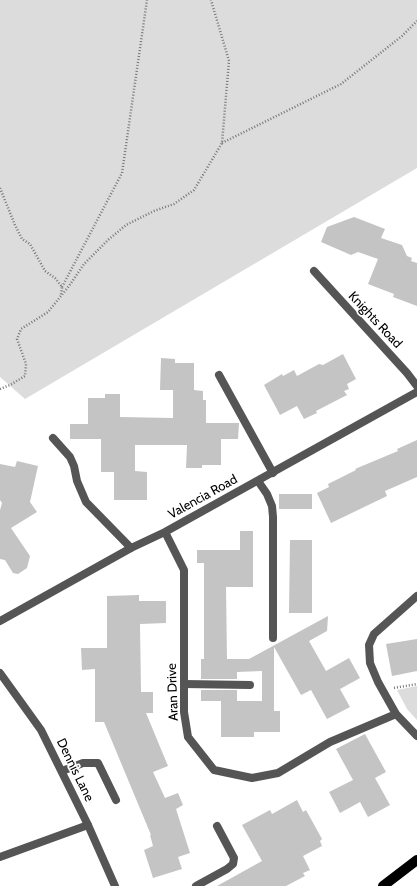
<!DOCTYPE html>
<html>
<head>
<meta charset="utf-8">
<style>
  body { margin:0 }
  canvas { display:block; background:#fff }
</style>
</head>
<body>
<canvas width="417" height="886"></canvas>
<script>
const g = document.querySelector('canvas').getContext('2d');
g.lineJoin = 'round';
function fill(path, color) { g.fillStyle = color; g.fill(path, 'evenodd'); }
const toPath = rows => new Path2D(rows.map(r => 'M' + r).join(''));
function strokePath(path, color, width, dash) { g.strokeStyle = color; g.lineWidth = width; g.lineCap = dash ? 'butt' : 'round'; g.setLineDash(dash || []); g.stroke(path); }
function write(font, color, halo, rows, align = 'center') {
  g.font = font + ' Cabin,sans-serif'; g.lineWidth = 3.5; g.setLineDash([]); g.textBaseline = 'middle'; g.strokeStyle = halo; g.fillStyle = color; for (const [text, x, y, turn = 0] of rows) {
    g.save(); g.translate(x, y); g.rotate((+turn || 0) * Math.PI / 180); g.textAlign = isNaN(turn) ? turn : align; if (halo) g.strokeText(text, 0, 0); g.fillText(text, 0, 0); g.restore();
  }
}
fill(toPath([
  [0,0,417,0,417,168,25,399,0,377],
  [417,686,417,720,407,709,397,690]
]), '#dcdcdc');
fill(toPath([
  [354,217,385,229,381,238,402,245,407,256,412,258,411,261,417,263,417,306,393,297,394,294,368,284,378,259,358,252,351,255,321,242,327,227],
  [343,354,356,379,347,384,349,389,344,391,347,395,316,411,317,413,304,419,297,406,280,415,264,385,282,374,283,376,294,370,297,376,319,364,323,365],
  [161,358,175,359,175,363,194,363,194,390,203,391,203,400,206,400,206,423,239,423,238,439,221,439,221,465,202,465,202,468,186,468,187,445,135,445,135,471,147,472,147,500,114,500,114,472,101,472,101,439,70,439,70,424,88,424,88,398,105,398,105,394,120,394,120,417,173,418,173,390,160,390],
  [417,440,417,477,385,491,387,496,331,523,317,493,329,487,328,484,356,470,355,469,398,451,397,449],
  [17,461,38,466,30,502,37,512,11,528,30,556,27,568,18,574,13,573,5,560,0,559,0,510,2,503,0,500,0,464,15,467],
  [279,494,312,494,312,509,279,509],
  [240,531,253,531,253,587,226,587,227,659,249,659,328,616,327,631,309,641,326,671,349,658,360,678,340,689,350,707,327,719,311,690,301,695,274,647,274,711,280,711,280,732,254,732,254,737,221,737,221,701,201,701,201,690,237,690,237,701,262,701,262,671,237,672,237,679,201,679,201,659,204,659,204,563,197,563,197,550,240,550],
  [290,540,312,540,312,613,289,613],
  [139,595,139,601,166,601,166,623,140,624,141,692,153,692,153,713,146,713,168,766,153,772,165,798,178,793,183,805,176,809,190,853,178,857,182,869,153,878,144,850,153,846,150,835,151,835,104,722,95,722,95,669,82,670,81,648,107,648,107,596],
  [417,639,417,671,392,676,386,644],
  [365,734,386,772,375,778,390,805,368,817,360,802,340,813,329,792,353,780,336,749],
  [297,800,303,812,306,810,322,839,320,841,322,846,303,856,310,870,303,873,305,876,286,886,217,886,262,861,242,825,270,810,272,814]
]), '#c4c4c4');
strokePath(toPath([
  [222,143,341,84,402,36,417,21],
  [0,188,15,225,22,239,30,244,45,271,55,278,62,287,61,295],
  [62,287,122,173,147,0],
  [0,389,10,385,25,376,26,364,17,339,21,329,48,312,69,286,84,264,108,240,126,225,154,211,174,204,194,190,222,143,229,61,211,0],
  [394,688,417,684]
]), '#777', 2.5, [1, 2]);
strokePath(toPath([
  [219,375,273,473],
  [53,438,70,457,74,466,77,481,86,502,131,548],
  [258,481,267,494,272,506,273,517,273,638],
  [184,684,250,685],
  [62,771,83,763,98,763,116,800]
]), '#555', 8);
strokePath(toPath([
  [314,271,407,373,417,386],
  [165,532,184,570,184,712,188,737,214,770,252,778,278,773,330,742,396,714],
  [417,596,374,634,369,645,370,663,378,682,396,714,417,736],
  [0,621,131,548,165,532,417,392],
  [0,857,88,825],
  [196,886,227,869,233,864,234,858,217,826]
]), '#555', 8);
strokePath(toPath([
  [0,673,41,730,88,825,115,886]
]), '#555', 8);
strokePath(toPath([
  [383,886,417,860]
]), '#000', 10);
write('13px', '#000', '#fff', [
  ["Knights Road",375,320,47],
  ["Valencia Road",203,497,-29],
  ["Aran Drive",173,692,-92],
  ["Dennis Lane",75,770,64]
]);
</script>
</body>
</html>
